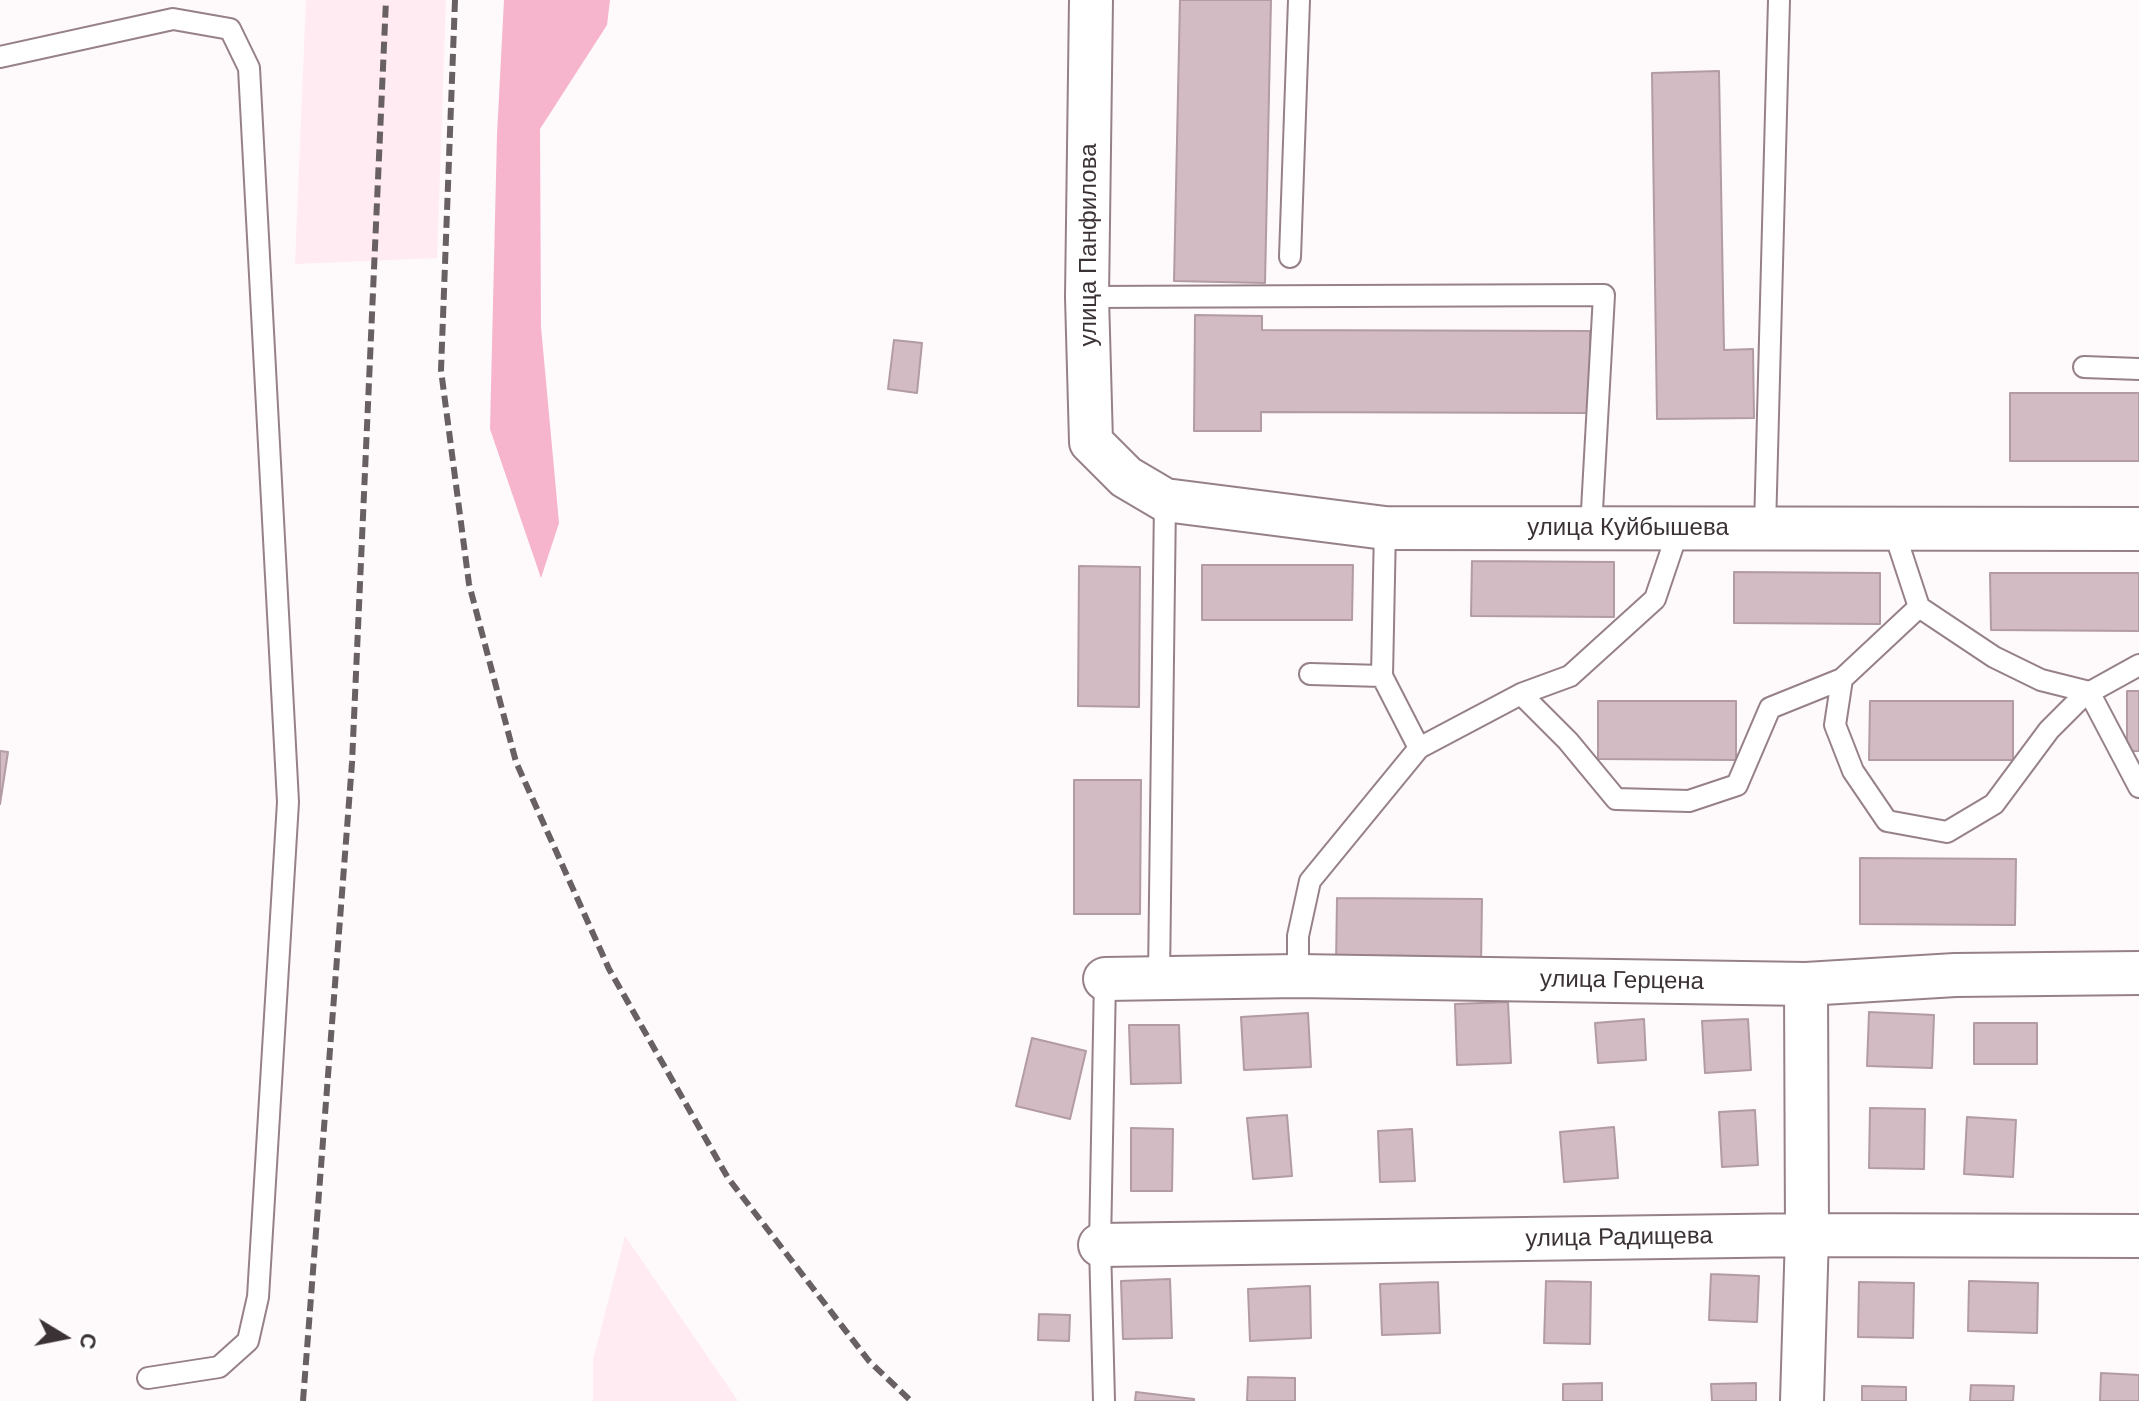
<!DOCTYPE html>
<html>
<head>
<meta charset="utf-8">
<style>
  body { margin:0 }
  #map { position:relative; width:2139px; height:1401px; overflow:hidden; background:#fef9fa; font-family:Arial,sans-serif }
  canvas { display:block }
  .north { position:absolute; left:24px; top:1297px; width:80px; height:80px; -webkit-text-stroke:6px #fff; paint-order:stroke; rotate:100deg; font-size:22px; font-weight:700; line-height:32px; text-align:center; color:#3b3235 }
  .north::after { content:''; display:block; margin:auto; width:28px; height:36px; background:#3b3235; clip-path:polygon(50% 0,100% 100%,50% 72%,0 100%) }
</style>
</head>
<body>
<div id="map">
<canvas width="2139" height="1401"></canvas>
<div class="north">С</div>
</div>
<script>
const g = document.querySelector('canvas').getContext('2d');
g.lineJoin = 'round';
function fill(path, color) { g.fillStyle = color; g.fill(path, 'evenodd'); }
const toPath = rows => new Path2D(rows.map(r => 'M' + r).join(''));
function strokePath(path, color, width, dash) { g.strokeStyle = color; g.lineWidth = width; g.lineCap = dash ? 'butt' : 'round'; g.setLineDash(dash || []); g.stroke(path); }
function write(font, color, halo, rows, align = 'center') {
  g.font = font + ' Arial,sans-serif'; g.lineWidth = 6; g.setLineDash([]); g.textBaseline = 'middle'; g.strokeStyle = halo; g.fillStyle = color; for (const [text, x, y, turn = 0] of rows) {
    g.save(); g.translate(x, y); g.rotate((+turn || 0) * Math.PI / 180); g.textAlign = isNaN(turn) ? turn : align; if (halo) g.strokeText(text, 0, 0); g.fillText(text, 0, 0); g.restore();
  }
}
fill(toPath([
  [306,0,446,0,437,258,295,264],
  [625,1236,738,1401,593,1401,593,1360]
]), '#ffebf1');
fill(toPath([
  [504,0,610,0,607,25,540,129,541,327,559,523,541,578,490,429,497,135]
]), '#f6b5cc');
const building = toPath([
  [1180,0,1271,0,1265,283,1174,281,1180,0],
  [1719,71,1724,350,1753,349,1754,418,1657,419,1652,73,1719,71],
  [1195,315,1262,316,1262,330,1590,331,1590,413,1261,412,1261,431,1194,431,1195,315],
  [894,340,922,343,917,393,888,389,894,340],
  [2010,393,2139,393,2139,461,2010,461,2010,393],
  [1472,561,1614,562,1614,617,1471,616,1472,561],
  [1202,565,1353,565,1352,620,1202,620,1202,565],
  [1079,566,1140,567,1139,707,1078,706,1079,566],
  [1734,572,1880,573,1880,624,1734,623,1734,572],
  [1990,573,2139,573,2139,631,1991,630,1990,573],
  [2127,691,2139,691,2139,751,2127,751,2127,691],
  [1598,701,1736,701,1736,760,1598,759,1598,701],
  [1870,701,2013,701,2013,760,1869,760,1870,701],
  [0,751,8,752,0,804,0,751],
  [1074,780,1141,780,1140,914,1074,914,1074,780],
  [1860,858,2016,859,2015,925,1860,924,1860,858],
  [1337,898,1482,899,1481,966,1336,966,1337,898],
  [1508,1002,1511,1063,1457,1065,1455,1004,1508,1002],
  [1869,1012,1934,1015,1932,1068,1867,1066,1869,1012],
  [1308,1013,1311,1067,1244,1070,1241,1017,1308,1013],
  [1644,1019,1646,1060,1598,1063,1595,1023,1644,1019],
  [1748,1019,1751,1070,1705,1073,1702,1021,1748,1019],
  [1974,1023,2037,1023,2037,1064,1974,1064,1974,1023],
  [1129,1025,1179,1025,1181,1083,1131,1084,1129,1025],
  [1032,1038,1086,1051,1070,1119,1016,1106,1032,1038],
  [1870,1108,1925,1109,1924,1169,1869,1168,1870,1108],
  [1755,1110,1758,1165,1722,1167,1719,1112,1755,1110],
  [1287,1115,1292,1176,1253,1179,1247,1118,1287,1115],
  [1967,1117,2016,1120,2013,1177,1964,1174,1967,1117],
  [1614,1127,1618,1178,1564,1182,1560,1132,1614,1127],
  [1131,1128,1173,1129,1172,1191,1131,1191,1131,1128],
  [1412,1129,1415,1181,1380,1182,1378,1131,1412,1129],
  [1711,1274,1759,1276,1757,1322,1709,1320,1711,1274],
  [1170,1279,1172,1338,1123,1339,1121,1281,1170,1279],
  [1546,1281,1591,1282,1590,1344,1544,1343,1546,1281],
  [1969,1281,2038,1283,2037,1333,1968,1331,1969,1281],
  [1438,1282,1440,1333,1382,1335,1380,1284,1438,1282],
  [1859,1282,1914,1283,1913,1338,1858,1337,1859,1282],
  [1310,1286,1311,1338,1250,1341,1248,1289,1310,1286],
  [1039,1314,1070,1315,1069,1341,1038,1340,1039,1314],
  [2101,1373,2139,1375,2139,1401,2100,1401,2101,1373],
  [1248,1377,1295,1378,1295,1401,1247,1401,1248,1377],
  [1602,1383,1602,1401,1563,1401,1563,1384,1602,1383],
  [1756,1383,1756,1401,1712,1401,1711,1384,1756,1383],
  [1971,1385,2014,1386,2013,1401,1970,1401,1971,1385],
  [1862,1386,1906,1387,1906,1401,1862,1401,1862,1386],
  [1136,1392,1194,1399,1194,1401,1135,1401,1136,1392]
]);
fill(building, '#d2bbc3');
strokePath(building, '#b29ba2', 2);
const lane = toPath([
  [0,57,173,19,230,29,249,68,288,802,258,1297,248,1341,219,1367,148,1378],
  [1290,257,1299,0],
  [1087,297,1604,295,1591,528],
  [2084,367,2139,369],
  [1765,528,1779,0],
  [1893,528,1919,607],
  [1310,674,1382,676],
  [1842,679,1835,725,1853,771,1887,821,1947,832,1994,804,2049,730,2083,696,2139,665],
  [1521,694,1570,676,1655,599,1679,528],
  [1419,748,1521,694,1568,741,1616,799,1689,801,1737,785,1770,708,1842,679,1919,607,1994,657,2041,680,2089,692,2139,787],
  [1298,976,1298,936,1310,881,1419,748,1382,676,1385,528],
  [1159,977,1165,500],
  [1104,1401,1100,1245,1105,979]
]);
const street = toPath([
  [1091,0,1087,297,1091,442,1126,477,1165,500,1385,528,2139,529],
  [1105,979,1298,976,1806,984,1955,975,2139,973],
  [1100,1245,1807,1235,2139,1236],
  [1802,1401,1807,1235,1806,984]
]);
strokePath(lane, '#978189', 24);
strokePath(street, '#978189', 46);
strokePath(lane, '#fff', 20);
strokePath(street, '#fff', 42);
strokePath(toPath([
  [455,0,441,370,469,584,516,762,609,969,728,1178,869,1361,911,1401],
  [303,1401,352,763,386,0]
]), '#686063', 6, [12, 6]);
write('24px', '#3b3235', '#fff', [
  ["улица Панфилова",1089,245,-90],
  ["улица Куйбышева",1628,528],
  ["улица Герцена",1622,981,1],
  ["улица Радищева",1619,1238,-1]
]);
</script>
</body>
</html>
